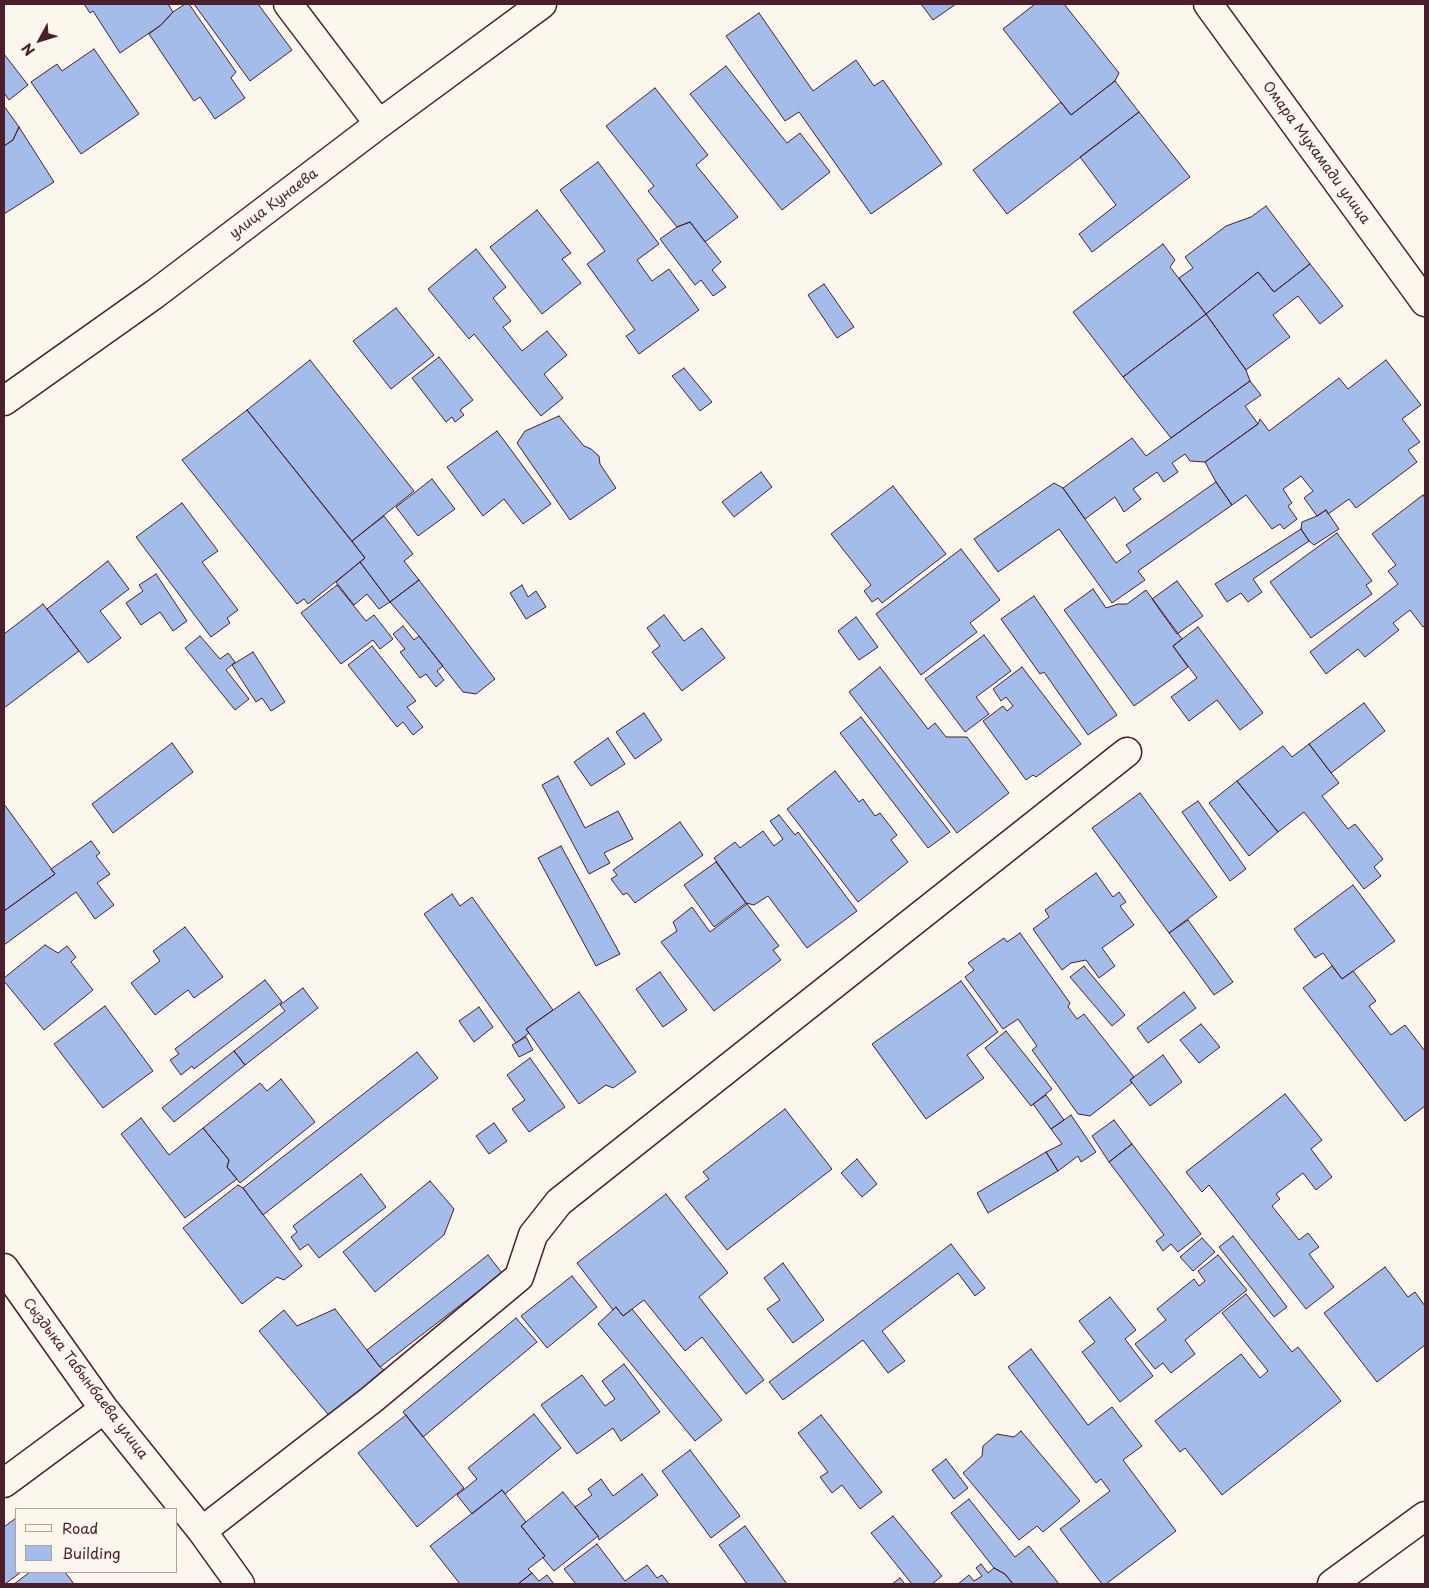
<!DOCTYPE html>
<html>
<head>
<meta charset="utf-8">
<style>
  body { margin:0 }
  #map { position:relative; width:1429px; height:1588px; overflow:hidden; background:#fbf7ec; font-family:"Playpen Sans",sans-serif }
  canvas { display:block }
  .frame { position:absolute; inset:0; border:5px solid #4a1f2b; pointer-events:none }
  .legend { position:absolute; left:15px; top:1508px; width:162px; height:65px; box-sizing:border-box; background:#fbf7ec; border:1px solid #b4a19f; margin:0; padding:6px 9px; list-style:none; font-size:15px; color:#4a1f2b }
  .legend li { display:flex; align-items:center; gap:10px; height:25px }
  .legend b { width:25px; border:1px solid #b4a19f }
  .north { position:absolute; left:15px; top:15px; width:50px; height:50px; -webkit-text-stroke:4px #fbf7ec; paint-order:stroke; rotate:231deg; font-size:14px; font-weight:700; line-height:20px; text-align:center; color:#4a1f2b }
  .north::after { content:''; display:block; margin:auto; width:18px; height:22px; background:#4a1f2b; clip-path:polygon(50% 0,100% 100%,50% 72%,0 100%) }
</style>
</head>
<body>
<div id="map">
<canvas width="1429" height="1588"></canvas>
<div class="frame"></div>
<ul class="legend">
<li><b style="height:6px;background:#fbf7ec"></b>Road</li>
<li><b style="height:14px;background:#a4bce9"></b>Building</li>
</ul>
<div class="north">N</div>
</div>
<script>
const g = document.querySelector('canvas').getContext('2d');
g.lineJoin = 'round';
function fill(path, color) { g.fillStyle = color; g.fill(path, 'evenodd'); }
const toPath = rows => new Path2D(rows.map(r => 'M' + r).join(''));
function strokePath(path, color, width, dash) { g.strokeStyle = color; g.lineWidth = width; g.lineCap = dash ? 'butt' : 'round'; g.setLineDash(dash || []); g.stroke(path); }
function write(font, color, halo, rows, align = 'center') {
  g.font = font + ' "Playpen Sans",sans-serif'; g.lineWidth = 4.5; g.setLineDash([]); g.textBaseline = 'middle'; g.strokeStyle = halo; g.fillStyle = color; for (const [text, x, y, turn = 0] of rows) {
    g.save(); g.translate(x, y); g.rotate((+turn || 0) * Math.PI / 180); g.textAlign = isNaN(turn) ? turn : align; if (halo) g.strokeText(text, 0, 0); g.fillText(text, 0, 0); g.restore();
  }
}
const building = toPath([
  [84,4,168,4,173,12,161,25,120,53,93,11,90,13,84,4],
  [185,4,189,4,236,72,231,78,245,98,215,119,200,97,194,101,149,34,161,25,173,12,185,4],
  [194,4,258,4,292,50,250,81,194,4],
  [921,4,956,4,933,20,921,4],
  [1035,4,1064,4,1119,73,1115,81,1071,115,1003,29,1035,4],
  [759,13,813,91,856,60,874,86,883,80,942,164,871,214,799,112,785,121,726,36,759,13],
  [94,49,139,114,81,154,31,82,57,64,62,71,94,49],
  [4,54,28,85,9,100,4,93,4,54],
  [726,66,787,143,800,133,830,172,782,210,690,94,726,66],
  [1115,81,1139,112,1007,214,973,170,1061,102,1071,115,1115,81],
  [655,88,708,155,696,165,738,217,705,242,690,222,677,227,648,191,654,186,606,126,655,88],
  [4,106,19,127,13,140,4,146,4,106],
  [1139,112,1190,177,1092,252,1079,234,1116,205,1080,157,1139,112],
  [19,127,54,182,4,214,4,146,13,140,19,127],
  [598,162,659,244,637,260,652,281,669,269,699,310,639,354,626,336,635,330,587,264,605,251,560,190,598,162],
  [1266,206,1310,264,1274,292,1258,272,1206,314,1179,278,1193,268,1185,257,1226,226,1251,217,1266,206],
  [537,210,571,253,562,259,581,283,542,314,490,247,537,210],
  [690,222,721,262,712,270,726,287,713,296,701,280,695,285,660,239,677,227,690,222],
  [1163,244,1175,260,1170,267,1206,314,1123,377,1073,312,1163,244],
  [476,249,506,287,493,298,511,321,503,327,522,351,547,331,567,355,544,374,563,398,541,416,474,334,469,339,428,289,476,249],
  [1310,264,1343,306,1320,324,1298,296,1273,315,1290,337,1246,370,1206,314,1258,272,1274,292,1310,264],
  [824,284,854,327,837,338,808,295,824,284],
  [396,308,434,355,391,389,353,341,396,308],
  [1206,314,1246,370,1250,381,1171,438,1123,377,1206,314],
  [439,357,473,400,460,410,464,415,455,422,452,417,446,422,412,378,439,357],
  [310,360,414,491,352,541,247,410,310,360],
  [1386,360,1421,405,1402,419,1420,442,1408,450,1417,462,1356,508,1349,499,1328,514,1326,510,1317,516,1304,498,1313,491,1301,476,1283,489,1292,503,1288,506,1297,519,1284,529,1280,524,1272,529,1246,495,1232,505,1216,482,1205,462,1258,424,1260,419,1269,431,1339,378,1348,389,1386,360],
  [684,368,712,402,700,411,672,376,684,368],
  [1250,381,1261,395,1245,406,1258,424,1205,462,1190,461,1185,454,1172,463,1178,472,1164,482,1157,472,1133,489,1141,499,1124,512,1115,497,1085,519,1063,488,1132,438,1146,456,1250,381],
  [247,410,365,558,308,604,304,599,297,604,182,460,247,410],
  [559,416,584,446,591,449,599,456,600,464,616,488,570,520,517,443,525,431,559,416],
  [497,431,551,504,523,524,504,499,483,516,447,467,497,431],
  [761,472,772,487,734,517,722,502,761,472],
  [432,479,455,509,418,536,396,507,432,479],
  [1216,482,1232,505,1138,571,1145,580,1112,603,1059,529,998,572,974,539,1054,483,1063,488,1116,563,1131,552,1126,545,1216,482],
  [893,486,946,554,882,603,878,598,872,602,864,591,871,585,831,534,893,486],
  [1423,495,1425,498,1425,625,1423,627,1410,610,1393,623,1399,630,1365,657,1358,649,1326,674,1310,652,1398,584,1388,571,1396,565,1372,534,1423,495],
  [182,503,218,551,202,562,238,610,227,618,230,623,211,637,136,537,182,503],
  [1326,510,1339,529,1314,545,1309,541,1301,529,1302,522,1317,516,1326,510],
  [384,516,413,554,404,561,419,580,390,602,360,562,365,558,352,541,384,516],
  [1301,529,1309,541,1253,579,1262,592,1248,602,1241,593,1227,602,1215,584,1301,529],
  [1337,533,1372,581,1366,585,1372,594,1311,638,1270,582,1337,533],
  [961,549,1000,600,970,623,977,632,921,675,876,614,961,549],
  [108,561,129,589,100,611,121,638,88,663,47,609,108,561],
  [360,562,390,602,379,609,367,594,354,605,336,582,360,562],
  [156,574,187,621,173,631,160,612,141,625,126,603,143,591,139,585,156,574],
  [419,580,495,679,476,694,463,692,419,636,390,602,419,580],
  [1177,581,1203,616,1177,634,1152,599,1177,581],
  [337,585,366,621,374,615,393,639,380,649,373,640,341,664,301,613,337,585],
  [522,585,528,597,536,591,546,607,526,619,510,593,522,585],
  [1093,589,1106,608,1118,604,1127,604,1146,590,1182,639,1173,646,1188,667,1134,706,1064,610,1093,589],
  [1034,596,1117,715,1088,735,1044,672,1040,674,1001,619,1034,596],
  [43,604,79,651,4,708,4,634,43,604],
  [664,615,684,641,702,628,725,658,682,691,652,652,660,646,647,628,664,615],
  [856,617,878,647,859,660,838,631,856,617],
  [403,626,414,640,419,636,443,666,437,671,444,680,436,687,426,674,420,678,400,652,405,649,393,634,403,626],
  [1198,627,1263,713,1240,730,1217,700,1189,721,1171,697,1197,678,1173,646,1198,627],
  [984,635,1011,671,976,697,989,714,965,732,925,679,984,635],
  [200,636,220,659,228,653,235,662,226,670,249,699,235,710,185,648,200,636],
  [372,646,416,701,407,707,423,727,413,735,403,722,397,727,348,665,372,646],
  [253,652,285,702,271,711,262,698,256,702,232,665,253,652],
  [880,667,928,729,935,723,946,737,967,737,1009,793,957,833,849,692,880,667],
  [1022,667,1081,744,1036,777,1033,775,1026,780,983,721,1003,706,1007,711,1013,706,1006,697,1001,701,993,689,1022,667],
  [1364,703,1385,731,1331,773,1309,744,1364,703],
  [644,713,662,740,635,759,616,732,644,713],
  [861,717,950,832,928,848,840,733,861,717],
  [608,738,625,764,591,786,574,762,608,738],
  [172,743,193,772,113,833,92,804,172,743],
  [1309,744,1339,783,1322,796,1348,829,1355,824,1383,859,1374,867,1381,876,1364,889,1304,812,1278,832,1237,781,1283,746,1292,757,1309,744],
  [835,771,859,802,863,799,875,816,880,813,897,835,891,840,908,862,858,902,787,809,835,771],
  [558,776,585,828,618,811,633,839,604,853,610,863,589,874,542,785,558,776],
  [1237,781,1278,832,1249,856,1209,803,1237,781],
  [1140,793,1217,897,1169,933,1092,828,1140,793],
  [1198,801,1246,869,1230,881,1182,812,1198,801],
  [4,804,55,874,4,911,4,804],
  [779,815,795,835,798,832,857,911,807,948,768,896,754,905,746,903,714,858,735,842,740,848,763,831,774,846,783,839,770,821,779,815],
  [680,822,703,855,635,903,627,893,623,895,611,879,617,875,613,870,680,822],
  [91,841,100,853,96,856,110,874,97,883,114,905,95,919,76,892,4,945,4,911,55,874,51,869,91,841],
  [561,846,620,954,596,966,538,858,561,846],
  [716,862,746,903,714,927,684,885,716,862],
  [1096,873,1113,897,1119,892,1126,902,1120,906,1134,925,1102,948,1115,966,1099,978,1086,960,1071,963,1062,970,1033,929,1049,917,1045,910,1096,873],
  [1353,885,1395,941,1342,979,1323,953,1315,958,1294,929,1353,885],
  [452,894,460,906,472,897,553,1010,526,1029,529,1033,516,1043,424,914,452,894],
  [747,904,779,946,773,950,781,960,714,1011,661,942,677,931,673,922,692,907,710,932,747,904],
  [1188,920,1233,982,1214,995,1169,933,1188,920],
  [185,927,223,977,194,998,188,990,155,1015,131,983,160,961,153,951,185,927],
  [1020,933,1070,1003,1068,1007,1077,1019,1084,1014,1134,1077,1130,1080,1132,1083,1090,1116,1078,1114,1032,1050,1037,1046,1018,1019,1003,1029,965,977,974,970,968,963,1004,938,1007,942,1020,933],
  [45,945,58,953,67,946,76,957,71,962,93,990,44,1030,4,981,4,978,45,945],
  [1084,966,1125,1015,1112,1026,1070,977,1084,966],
  [1332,966,1342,979,1353,971,1376,1001,1369,1006,1391,1035,1405,1025,1425,1051,1425,1106,1405,1121,1303,988,1332,966],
  [660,972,687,1010,663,1027,636,989,660,972],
  [265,980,282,1002,194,1069,192,1066,181,1075,170,1060,179,1054,175,1049,265,980],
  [961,981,998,1032,967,1055,984,1078,926,1119,872,1044,961,981],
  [303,988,318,1008,245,1065,234,1051,285,1011,280,1005,303,988],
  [579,992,636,1072,613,1088,606,1085,579,1104,526,1029,579,992],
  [1184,992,1196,1008,1148,1043,1137,1028,1184,992],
  [105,1006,153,1071,103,1108,54,1044,105,1006],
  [479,1007,493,1027,474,1042,459,1021,479,1007],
  [1201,1024,1220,1047,1199,1063,1180,1040,1201,1024],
  [1006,1031,1052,1089,1031,1106,985,1048,1006,1031],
  [526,1037,533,1050,519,1057,512,1045,526,1037],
  [234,1051,245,1065,174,1122,162,1108,234,1051],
  [417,1052,438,1078,263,1215,243,1188,417,1052],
  [1163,1055,1182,1082,1150,1106,1130,1080,1163,1055],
  [530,1058,565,1107,529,1132,512,1109,525,1100,507,1075,530,1058],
  [281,1079,315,1122,240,1183,227,1167,229,1160,203,1128,260,1083,267,1091,281,1079],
  [1285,1094,1322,1140,1311,1149,1332,1177,1316,1190,1303,1173,1276,1194,1280,1199,1272,1206,1299,1240,1308,1233,1319,1247,1309,1254,1334,1287,1306,1309,1209,1185,1202,1192,1186,1172,1285,1094],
  [1046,1095,1064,1120,1051,1129,1033,1104,1046,1095],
  [785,1109,832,1169,727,1250,685,1197,709,1179,703,1172,785,1109],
  [1071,1115,1096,1152,1081,1162,1078,1156,1058,1171,1046,1152,1062,1144,1051,1129,1071,1115],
  [141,1118,169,1155,203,1128,229,1160,227,1167,237,1179,185,1218,121,1134,141,1118],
  [1114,1120,1132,1144,1109,1162,1092,1136,1114,1120],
  [494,1123,507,1141,489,1154,476,1136,494,1123],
  [1132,1144,1201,1234,1178,1252,1171,1244,1163,1251,1156,1241,1164,1235,1109,1162,1132,1144],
  [1046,1152,1058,1171,988,1213,977,1193,1046,1152],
  [857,1159,877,1184,862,1197,841,1173,857,1159],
  [361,1174,386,1207,319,1258,308,1244,300,1250,291,1237,297,1232,293,1226,361,1174],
  [430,1181,454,1209,444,1235,375,1292,343,1252,430,1181],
  [238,1185,243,1188,302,1266,284,1280,277,1277,242,1304,183,1228,238,1185],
  [666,1194,728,1273,699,1297,764,1380,746,1394,702,1337,685,1351,644,1300,623,1316,616,1307,613,1310,577,1263,666,1194],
  [1233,1236,1287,1307,1274,1317,1219,1247,1233,1236],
  [1202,1238,1215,1252,1193,1271,1180,1257,1202,1238],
  [951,1244,985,1288,975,1296,958,1273,882,1331,905,1361,888,1373,863,1340,783,1400,769,1382,951,1244],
  [488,1255,502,1273,380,1367,367,1350,488,1255],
  [1218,1255,1247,1290,1185,1340,1195,1354,1171,1373,1163,1363,1155,1369,1135,1344,1166,1320,1157,1309,1194,1279,1199,1286,1205,1281,1198,1271,1218,1255],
  [783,1263,824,1320,793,1343,767,1309,780,1300,764,1278,783,1263],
  [1385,1267,1408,1297,1415,1292,1425,1306,1425,1345,1377,1382,1324,1313,1385,1267],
  [572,1276,597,1307,547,1348,521,1316,572,1276],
  [1246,1294,1292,1352,1298,1347,1341,1401,1222,1495,1185,1448,1180,1452,1155,1421,1241,1354,1260,1378,1268,1371,1222,1313,1246,1294],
  [1110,1297,1136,1330,1125,1339,1153,1376,1120,1402,1082,1352,1095,1342,1079,1321,1110,1297],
  [616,1307,623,1316,632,1309,722,1420,695,1441,598,1324,616,1307],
  [335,1309,380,1367,387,1372,331,1418,259,1331,284,1310,297,1326,335,1309],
  [516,1318,537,1342,423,1437,403,1412,516,1318],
  [1031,1349,1088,1425,1112,1407,1142,1446,1123,1460,1176,1531,1106,1584,1102,1584,1060,1529,1110,1491,1101,1479,1096,1483,1008,1367,1031,1349],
  [624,1364,660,1412,621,1441,613,1428,577,1454,541,1405,582,1375,605,1406,615,1399,602,1381,624,1364],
  [534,1414,561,1448,505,1494,502,1490,472,1514,457,1495,477,1479,468,1468,534,1414],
  [406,1415,464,1488,417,1527,358,1453,406,1415],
  [821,1415,882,1492,860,1509,842,1485,832,1493,820,1477,828,1472,798,1433,821,1415],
  [1021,1431,1080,1501,1043,1532,1037,1526,1019,1540,963,1473,982,1456,983,1446,997,1434,1014,1437,1021,1431],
  [690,1450,740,1516,711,1538,662,1471,690,1450],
  [946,1459,968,1488,954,1499,932,1470,946,1459],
  [642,1474,658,1495,599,1540,598,1536,575,1507,592,1495,588,1489,601,1479,613,1496,642,1474],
  [502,1490,526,1522,521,1526,545,1556,528,1569,532,1573,518,1584,460,1584,430,1546,502,1490],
  [563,1492,598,1536,554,1571,543,1558,545,1556,521,1526,563,1492],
  [969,1499,1015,1557,1029,1546,1059,1584,1013,1584,1005,1574,994,1568,951,1513,969,1499],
  [893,1516,942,1576,932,1584,912,1584,871,1533,893,1516],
  [16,1518,16,1572,21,1572,5,1584,4,1582,4,1527,16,1518],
  [745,1526,787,1584,747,1584,719,1545,745,1526],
  [597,1544,625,1581,647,1565,657,1578,662,1575,669,1584,576,1584,564,1569,597,1544],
  [981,1564,988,1573,994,1568,1005,1574,1013,1584,958,1584,969,1575,974,1581,982,1576,976,1568,981,1564],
  [30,1572,65,1572,74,1584,14,1584,30,1572],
  [532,1573,539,1581,547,1575,554,1584,518,1584,532,1573],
  [900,1578,905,1584,892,1584,900,1578]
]);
fill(building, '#a4bce9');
strokePath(building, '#4a1f2b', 1);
const minor = toPath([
  [288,4,379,124],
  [1208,4,1425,302],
  [4,401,155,294,379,124,542,4],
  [4,1268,104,1409,202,1531,240,1584],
  [4,1483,104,1409],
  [202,1531,371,1400,519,1277,533,1235,559,1202,1127,752],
  [1332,1584,1425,1516]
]);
strokePath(minor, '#4a1f2b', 31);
strokePath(minor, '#fbf7ec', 28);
write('14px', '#4a1f2b', '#fbf7ec', [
  ["Омара Мухамади улица",1316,153,54],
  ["улица Кунаева",274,204,-37],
  ["Сыздыка Табынбаева улица",85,1379,53]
]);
</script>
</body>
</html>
